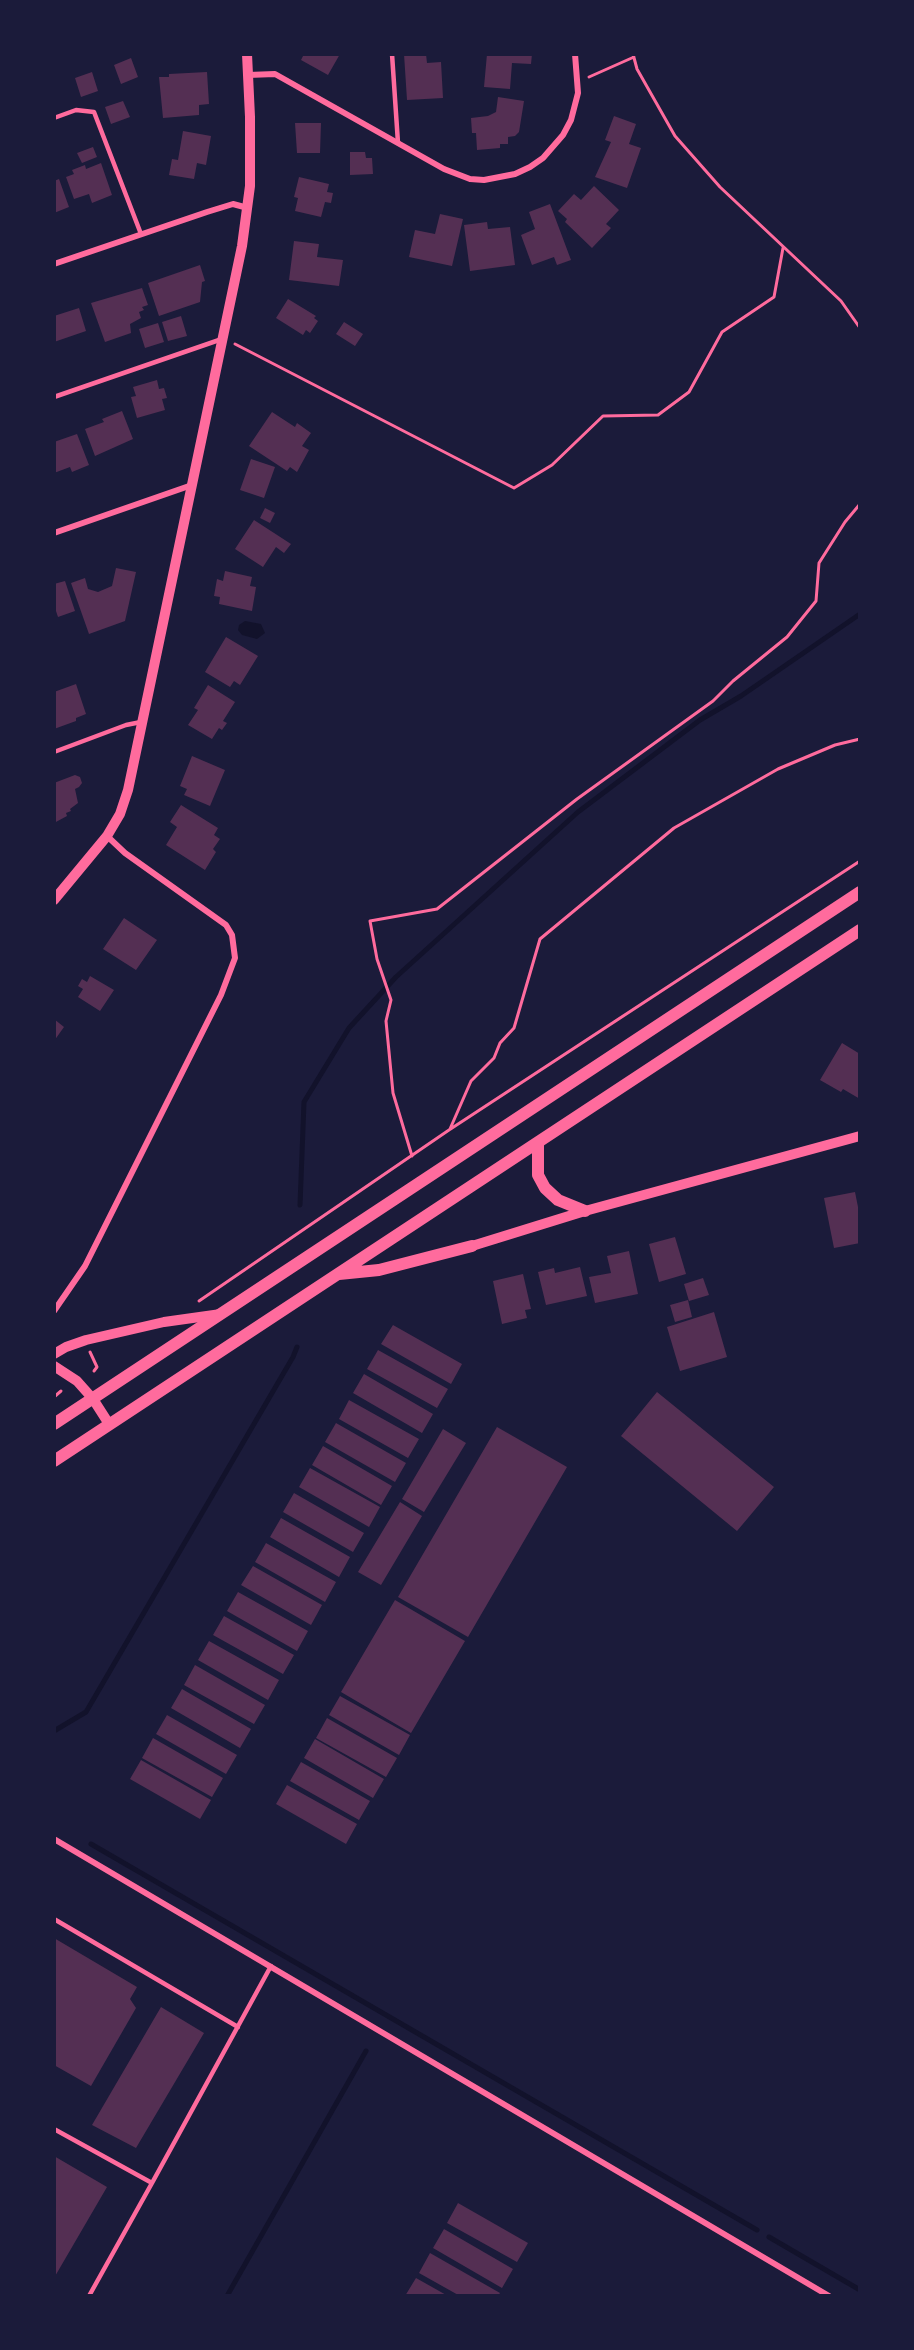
<!DOCTYPE html>
<html>
<head>
<meta charset="utf-8">
<style>
  body { margin:0 }
  #map { position:relative; width:914px; height:2350px; overflow:hidden; background:#1b1b3a; font-family:Figtree,sans-serif }
  canvas { display:block }
  .frame { position:absolute; inset:0; border:56px solid #1b1b3a; pointer-events:none }
</style>
</head>
<body>
<div id="map">
<canvas width="914" height="2350"></canvas>
<div class="frame"></div>
</div>
<script>
const g = document.querySelector('canvas').getContext('2d');
g.lineJoin = 'round';
function fill(path, color) { g.fillStyle = color; g.fill(path, 'evenodd'); }
const toPath = rows => new Path2D(rows.map(r => 'M' + r).join(''));
function strokePath(path, color, width, dash) { g.strokeStyle = color; g.lineWidth = width; g.lineCap = dash ? 'butt' : 'round'; g.setLineDash(dash || []); g.stroke(path); }
fill(toPath([
  [245,621,261,624,265,633,257,639,242,635,238,630,239,625]
]), '#12122b');
strokePath(toPath([
  [300,1205,304,1102,349,1028,396,977,578,812,700,720,741,696,860,614],
  [54,1731,86,1712,293,1357,297,1347],
  [91,1844,757,2230],
  [769,2237,860,2290],
  [227,2296,366,2051]
]), '#12122b', 5);
fill(toPath([
  [304,54,340,54,328,75,301,60],
  [404,54,426,54,427,63,441,62,443,98,407,100],
  [487,54,532,54,531,64,512,63,510,89,484,87],
  [131,58,138,77,121,84,114,65],
  [92,72,98,91,81,97,75,78],
  [207,72,209,104,199,105,199,115,163,118,159,77,169,77,169,74],
  [498,97,524,101,519,132,515,136,508,137,508,144,500,144,500,148,477,150,476,133,472,133,471,118,488,116,496,112],
  [123,101,130,117,111,124,105,107],
  [614,116,636,124,629,144,641,148,627,188,595,177,611,142,605,140],
  [295,123,321,123,320,153,297,153],
  [183,131,211,136,206,165,197,163,194,179,169,175,172,159,178,160],
  [93,147,97,157,82,163,77,153],
  [350,152,365,152,366,158,372,158,373,174,350,175],
  [101,163,112,195,92,203,89,194,74,199,66,177,74,174,72,170,85,165,86,169],
  [299,177,329,184,327,192,333,193,331,203,325,202,321,217,295,211,298,198,294,197],
  [59,179,69,207,54,213,54,181],
  [594,186,619,210,606,224,611,228,592,248,565,222,567,219,558,211,574,194,581,200],
  [550,204,571,260,557,265,554,257,532,265,521,235,535,229,529,212],
  [440,214,463,219,452,266,409,257,415,230,435,234],
  [487,222,488,229,510,227,515,265,470,271,464,225],
  [294,241,319,244,317,257,343,260,339,286,289,280],
  [200,265,205,281,202,282,200,302,159,316,148,283],
  [142,288,148,305,142,307,144,310,139,312,141,318,130,324,131,333,105,342,91,303],
  [288,299,316,316,314,318,318,321,310,333,306,330,303,335,276,318],
  [79,308,86,331,54,342,54,316],
  [181,316,187,336,168,341,162,322],
  [344,322,363,334,355,346,336,334],
  [158,323,164,342,145,348,139,329],
  [157,380,159,389,164,388,167,398,162,399,165,410,137,418,131,397,136,396,133,387],
  [122,411,133,439,95,456,85,429,104,422,102,419],
  [272,412,295,427,297,423,311,433,302,446,309,450,297,472,290,467,287,471,249,446],
  [77,434,89,465,72,472,70,467,54,473,54,442],
  [251,459,275,467,264,498,240,490],
  [265,508,275,513,270,523,260,518],
  [254,520,291,544,284,553,276,547,263,567,235,549],
  [116,568,136,572,125,621,89,634,71,583,85,578,88,589,98,592,112,586],
  [225,571,252,577,250,586,256,587,252,611,219,604,220,597,214,596,217,579,223,581],
  [65,581,75,611,58,617,56,611,54,612,54,584],
  [226,637,258,656,240,685,234,681,230,687,205,672],
  [76,684,86,714,76,718,76,721,54,729,54,692],
  [208,685,235,702,223,721,227,723,222,730,219,728,212,739,188,725,198,710,194,708],
  [192,756,225,770,210,806,184,795,187,789,180,786],
  [75,775,80,777,82,783,79,787,75,789,78,803,70,809,71,811,66,813,67,816,54,823,54,783],
  [181,805,218,828,214,835,220,839,213,849,216,852,205,870,166,845,177,827,170,822],
  [124,918,157,940,136,970,103,949],
  [90,976,114,990,100,1011,78,997,83,989,78,986,82,979,87,982],
  [54,1019,64,1027,54,1041],
  [842,1043,860,1054,860,1099,843,1089,841,1092,820,1080],
  [855,1192,860,1217,860,1243,834,1248,824,1198],
  [675,1237,686,1274,659,1282,649,1244],
  [629,1251,638,1294,595,1303,589,1277,611,1273,607,1256],
  [580,1267,587,1296,546,1305,538,1272,554,1268,555,1273],
  [523,1274,531,1309,525,1310,527,1318,502,1324,493,1281],
  [703,1278,709,1295,689,1301,684,1284],
  [688,1300,692,1317,675,1322,670,1305],
  [714,1312,727,1357,680,1371,667,1327],
  [393,1325,462,1364,451,1384,381,1344],
  [378,1350,448,1389,437,1408,367,1369],
  [364,1374,433,1414,422,1433,353,1393],
  [657,1392,774,1487,737,1531,621,1436],
  [349,1400,419,1439,408,1458,339,1419],
  [336,1423,406,1463,395,1482,325,1442],
  [497,1427,567,1467,468,1637,398,1597],
  [443,1429,466,1443,424,1512,402,1499],
  [323,1446,392,1486,381,1505,312,1465],
  [310,1468,380,1507,369,1527,299,1487],
  [294,1493,364,1533,353,1552,283,1512],
  [400,1502,422,1516,381,1585,358,1572],
  [281,1518,350,1557,339,1577,270,1537],
  [266,1543,336,1582,325,1602,255,1562],
  [253,1566,322,1605,311,1625,241,1585],
  [238,1592,308,1631,297,1651,227,1611],
  [395,1600,465,1641,411,1733,341,1692],
  [224,1616,294,1655,283,1674,213,1635],
  [209,1641,279,1680,268,1700,198,1660],
  [195,1665,265,1705,254,1724,184,1685],
  [182,1689,251,1729,240,1748,171,1708],
  [340,1696,410,1735,399,1755,329,1715],
  [167,1715,237,1755,226,1774,156,1734],
  [327,1718,397,1758,386,1777,316,1738],
  [153,1738,223,1778,212,1797,142,1758],
  [315,1739,384,1779,373,1798,304,1758],
  [141,1760,211,1800,200,1819,130,1779],
  [301,1762,370,1801,359,1820,290,1781],
  [287,1785,357,1824,346,1844,276,1804],
  [54,1938,137,1987,130,1999,136,2008,91,2086,54,2065],
  [161,2007,204,2033,136,2148,92,2125],
  [54,2156,107,2187,54,2278],
  [458,2203,528,2243,517,2262,447,2223],
  [444,2229,513,2269,502,2288,433,2248],
  [430,2253,500,2293,498,2296,460,2296,419,2273],
  [416,2278,448,2296,405,2296]
]), '#542f53');
strokePath(toPath([
  [633,54,637,69,675,136,720,187,841,301,860,328],
  [589,77,634,57],
  [235,344,514,488,552,465,603,416,658,415,689,392,722,332,774,297,783,248],
  [450,1129,471,1081,494,1058,500,1043,514,1028,540,939,674,828,778,769,835,745,860,739],
  [412,1156,393,1093,386,1021,391,1000,377,959,370,921,437,909,577,799,713,701,733,681,787,637,816,601,819,563,845,522,860,504],
  [199,1301,449,1130,860,861],
  [90,1352,97,1367,94,1371],
  [54,1397,61,1391]
]), '#ff6b9d', 3);
strokePath(toPath([
  [392,54,398,143],
  [54,118,76,110,94,112,141,234],
  [54,397,222,339],
  [54,752,126,725,141,722],
  [54,1919,238,2027],
  [54,2129,152,2183,271,1966],
  [89,2296,152,2183]
]), '#ff6b9d', 4.5);
strokePath(toPath([
  [248,75,275,74,444,169,470,179,484,180,515,174,530,167,543,158,563,135,571,120,578,93,575,54],
  [54,264,207,212,233,204,248,208],
  [54,533,192,485],
  [54,1311,85,1266,221,995,235,958,232,935,226,925,125,853,107,836],
  [54,1839,829,2296]
]), '#ff6b9d', 6);
strokePath(toPath([
  [54,900,107,836,120,814,128,790,242,246,250,186,250,117,247,54],
  [472,1246,585,1211,860,1136],
  [54,1354,66,1347,86,1340,164,1322,221,1314],
  [54,1366,77,1381,93,1399,109,1424]
]), '#ff6b9d', 10);
strokePath(toPath([
  [538,1143,538,1175,545,1188,558,1200,585,1211],
  [339,1274,379,1270,472,1246],
  [54,1424,860,892],
  [54,1461,860,930]
]), '#ff6b9d', 12);
</script>
</body>
</html>
